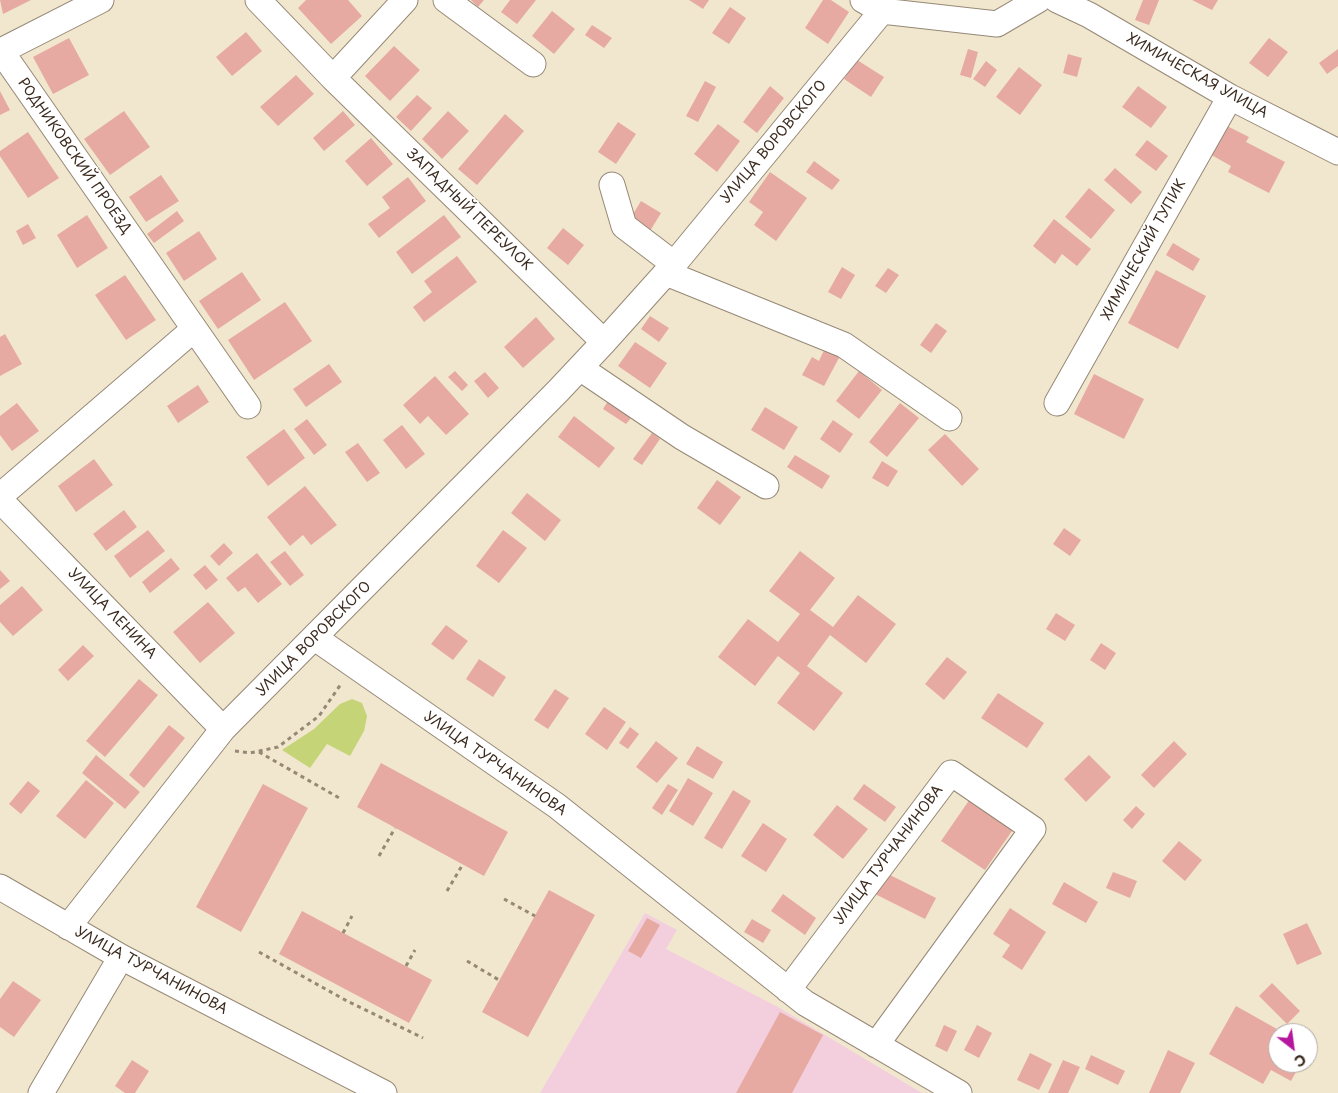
<!DOCTYPE html>
<html>
<head>
<meta charset="utf-8">
<style>
  body { margin:0 }
  #map { position:relative; width:1338px; height:1093px; overflow:hidden; background:#f1e7ce; font-family:"Playpen Sans",sans-serif }
  canvas { display:block }
  .north { position:absolute; left:1268px; top:1023px; width:50px; height:50px; box-sizing:border-box; background:#fff; border:1px solid #b1aaa5; border-radius:50%; rotate:150deg; font-size:14px; font-weight:700; line-height:20px; text-align:center; color:#3b2a1e }
  .north::after { content:''; display:block; margin:auto; width:18px; height:22px; background:#b5179e; clip-path:polygon(50% 0,100% 100%,50% 72%,0 100%) }
</style>
</head>
<body>
<div id="map">
<canvas width="1338" height="1093"></canvas>
<div class="north">С</div>
</div>
<script>
const g = document.querySelector('canvas').getContext('2d');
g.lineJoin = 'round';
function fill(path, color) { g.fillStyle = color; g.fill(path, 'evenodd'); }
const toPath = rows => new Path2D(rows.map(r => 'M' + r).join(''));
function strokePath(path, color, width, dash) { g.strokeStyle = color; g.lineWidth = width; g.lineCap = dash ? 'butt' : 'round'; g.setLineDash(dash || []); g.stroke(path); }
function write(font, color, halo, rows, align = 'center') {
  g.font = font + ' "Playpen Sans",sans-serif'; g.lineWidth = 4; g.setLineDash([]); g.textBaseline = 'middle'; g.strokeStyle = halo; g.fillStyle = color; for (const [text, x, y, turn = 0] of rows) {
    g.save(); g.translate(x, y); g.rotate((+turn || 0) * Math.PI / 180); g.textAlign = isNaN(turn) ? turn : align; if (halo) g.strokeText(text, 0, 0); g.fillText(text, 0, 0); g.restore();
  }
}
fill(toPath([
  [645,913,677,930,666,949,778,1007,922,1093,540,1093]
]), '#f3cfde');
fill(toPath([
  [352,699,362,703,367,716,364,731,350,756,327,744,310,768,282,750,314,729,340,704]
]), '#c4d476');
fill(toPath([
  [0,0,31,0,3,14],
  [306,0,348,0,362,16,331,44,298,8],
  [471,0,484,0,478,7],
  [510,0,536,0,517,24,501,12],
  [689,0,709,0,703,9],
  [823,0,831,0,849,12,828,44,805,28],
  [1143,0,1159,0,1149,25,1135,20],
  [1192,0,1218,0,1212,10],
  [730,7,746,18,729,44,712,33],
  [552,11,575,29,554,54,532,36],
  [592,25,612,38,604,48,585,35],
  [246,32,262,51,232,76,216,57],
  [69,38,89,75,53,94,33,57],
  [1269,38,1288,52,1268,77,1249,63],
  [394,46,420,70,390,101,365,76],
  [968,49,978,52,971,78,960,75],
  [1338,49,1338,66,1327,74,1319,63],
  [1068,54,1082,58,1077,77,1063,73],
  [857,60,884,77,871,97,844,79],
  [986,61,997,70,985,87,973,79],
  [1019,67,1042,85,1020,115,996,97],
  [296,75,314,94,278,126,260,107],
  [705,81,716,87,698,122,686,116],
  [770,86,784,98,757,133,743,122],
  [1138,86,1167,107,1151,128,1122,107],
  [0,91,10,110,0,115],
  [417,95,432,108,411,131,396,117],
  [124,111,150,147,110,175,84,139],
  [343,111,355,125,324,151,313,138],
  [448,111,469,131,442,159,422,139],
  [505,114,524,131,477,185,458,169],
  [618,122,636,134,616,164,598,152],
  [718,124,740,141,717,172,694,154],
  [1223,124,1249,137,1246,142,1285,162,1269,193,1228,172,1231,166,1208,153],
  [28,132,59,178,28,198,0,156,0,151],
  [371,138,393,164,367,186,345,161],
  [1147,140,1168,156,1156,171,1135,155],
  [814,161,840,180,832,190,806,172],
  [1115,168,1142,192,1131,204,1104,180],
  [770,172,807,198,776,241,754,225,763,212,749,202],
  [161,175,179,201,146,222,129,197],
  [408,177,426,201,379,238,368,224,390,208,382,197],
  [1089,188,1115,210,1091,239,1065,217],
  [641,201,661,213,650,231,630,219],
  [177,211,184,221,154,243,147,234],
  [87,215,108,248,77,268,57,235],
  [444,215,461,237,412,274,396,252],
  [1054,219,1091,249,1077,266,1062,254,1055,264,1033,246],
  [28,224,36,238,23,245,16,231],
  [563,228,584,245,568,265,547,248],
  [199,231,217,259,184,281,166,253],
  [1173,243,1200,259,1193,271,1166,255],
  [457,256,477,282,424,322,413,307,432,292,424,281],
  [842,267,855,275,841,299,828,292],
  [888,268,899,275,886,293,875,286],
  [1156,270,1206,296,1178,349,1128,323],
  [242,272,261,300,218,329,199,301],
  [125,275,156,320,126,340,95,295],
  [285,302,312,341,254,380,228,340],
  [650,316,669,328,659,342,641,329],
  [536,317,555,339,523,368,504,347],
  [936,323,947,331,931,353,920,345],
  [5,334,22,364,0,376,0,337],
  [635,342,667,363,650,388,618,366],
  [825,348,840,356,824,386,802,375,812,357,819,361],
  [329,364,342,382,306,407,293,389],
  [455,371,468,385,462,391,448,377],
  [859,371,882,390,859,419,836,401],
  [485,372,499,388,488,398,474,381],
  [1094,374,1144,399,1124,439,1074,414],
  [435,376,469,414,446,435,428,416,420,424,403,405],
  [198,385,209,402,178,423,167,406],
  [608,401,632,417,626,424,603,409],
  [17,403,39,431,12,451,0,435,0,416],
  [900,403,919,418,887,457,869,442],
  [765,407,798,427,784,450,751,430],
  [574,416,615,448,599,468,558,437],
  [307,419,327,445,314,455,294,429],
  [833,420,853,434,840,453,820,439],
  [402,425,425,454,406,469,383,440],
  [284,429,305,458,268,486,246,457],
  [652,433,660,439,642,465,633,459],
  [945,434,979,469,962,486,928,450],
  [358,443,380,473,367,482,345,452],
  [795,455,830,476,822,489,787,467],
  [94,459,113,485,76,512,58,486],
  [882,461,898,471,888,487,872,478],
  [717,480,741,497,720,525,697,508],
  [305,486,337,525,311,545,303,535,290,546,267,517],
  [527,493,561,520,545,541,511,513],
  [124,510,137,527,106,551,93,534],
  [1064,528,1081,540,1070,556,1053,544],
  [148,530,165,551,130,578,114,556],
  [503,530,527,548,499,583,476,566],
  [224,543,233,553,219,566,210,556],
  [285,551,304,575,290,586,270,562],
  [800,551,835,578,810,610,833,627,858,595,896,624,866,663,830,635,807,666,843,693,814,731,777,703,800,673,778,656,755,686,718,657,748,619,778,642,800,614,769,591],
  [257,553,282,584,258,603,245,587,238,592,226,578],
  [171,558,180,569,150,593,142,582],
  [205,565,218,580,206,590,193,575],
  [0,570,10,581,0,589],
  [22,586,43,610,13,636,0,622,0,605],
  [208,602,235,633,200,663,173,632],
  [1056,613,1075,625,1065,641,1046,629],
  [446,625,468,641,453,660,431,644],
  [1101,643,1116,653,1105,670,1090,660],
  [83,645,94,656,68,681,58,670],
  [947,657,967,672,944,700,925,684],
  [479,659,506,677,493,697,466,679],
  [139,679,158,695,105,757,86,741],
  [555,689,569,698,548,729,534,720],
  [998,693,1044,723,1027,748,981,718],
  [604,707,626,722,607,750,585,734],
  [169,725,185,738,144,788,129,775],
  [630,727,639,734,628,749,619,743],
  [656,741,678,758,657,783,636,767],
  [1174,741,1187,754,1154,788,1141,775],
  [697,746,723,762,713,779,686,764],
  [96,755,140,792,125,809,82,773],
  [1089,755,1111,777,1086,802,1064,779],
  [381,763,508,832,484,876,357,807],
  [688,778,713,793,693,826,669,811],
  [86,780,114,803,85,839,56,816],
  [28,781,40,791,21,814,9,804],
  [263,784,308,808,241,932,196,907],
  [668,784,678,790,662,815,652,808],
  [864,784,896,807,885,822,853,799],
  [733,790,751,801,722,849,704,838],
  [970,799,1014,828,985,870,941,841],
  [837,805,868,829,843,859,813,835],
  [1136,806,1145,814,1132,829,1123,820],
  [763,823,787,839,766,872,741,856],
  [1179,841,1202,860,1185,881,1162,861],
  [1113,872,1137,881,1130,898,1106,888],
  [886,873,936,898,925,919,875,894],
  [1064,882,1098,902,1086,923,1052,904],
  [549,890,595,915,528,1037,482,1012],
  [783,894,816,918,805,935,771,911],
  [1010,908,1046,932,1022,970,1002,957,1010,945,993,934],
  [302,911,432,980,409,1023,279,954],
  [647,918,660,925,641,958,628,951],
  [752,919,771,930,763,943,744,932],
  [1307,923,1322,954,1297,965,1283,934],
  [13,981,41,1000,14,1037,0,1027,0,999],
  [1272,983,1300,1011,1287,1024,1259,996],
  [1236,1006,1284,1033,1278,1033,1278,1063,1301,1063,1291,1081,1271,1070,1263,1084,1209,1054],
  [780,1012,823,1035,792,1093,736,1093],
  [944,1025,957,1031,947,1052,935,1046],
  [977,1025,992,1033,979,1058,964,1050],
  [1168,1050,1195,1063,1180,1093,1149,1093],
  [1030,1053,1052,1064,1039,1090,1017,1080],
  [1091,1055,1125,1071,1118,1085,1085,1069],
  [132,1060,149,1071,135,1093,125,1093,115,1086],
  [1063,1060,1080,1067,1068,1093,1048,1093]
]), '#e6aaa2');
const minor = toPath([
  [101,0,1,51,248,406],
  [258,0,333,78,604,342],
  [446,0,533,64],
  [863,0,882,11,997,24,1038,0],
  [1057,0,1089,15,1230,97,1338,152],
  [333,78,405,0],
  [612,185,624,226,674,264],
  [666,273,844,345,949,418],
  [580,368,682,437,766,486],
  [1057,403,1230,97],
  [0,496,193,330],
  [0,500,223,729],
  [315,638,557,806,805,1003,959,1093],
  [0,887,121,957,384,1093],
  [68,927,223,729,558,391,604,342,674,264,882,11],
  [788,990,951,773,1033,829,876,1045],
  [41,1093,121,957]
]);
strokePath(minor, '#968876', 27);
strokePath(toPath([
  [235,751,250,753,278,747,319,716,341,684],
  [259,752,341,799],
  [379,856,395,828],
  [447,891,463,864],
  [504,899,535,916],
  [343,933,352,916],
  [259,952,347,1001,423,1038],
  [467,961,499,980],
  [406,966,415,950]
]), '#968876', 3, [4, 4]);
strokePath(minor, '#fff', 25);
write('14px', '#3b2a1e', '#fff', [
  ["ХИМИЧЕСКАЯ УЛИЦА",1197,76,29],
  ["УЛИЦА ВОРОВСКОГО",774,142,-50],
  ["РОДНИКОВСКИЙ ПРОЕЗД",74,156,55],
  ["ЗАПАДНЫЙ ПЕРЕУЛОК",469,210,44],
  ["ХИМИЧЕСКИЙ ТУПИК",1144,250,-61],
  ["УЛИЦА ЛЕНИНА",112,614,46],
  ["УЛИЦА ВОРОВСКОГО",314,639,-45],
  ["УЛИЦА ТУРЧАНИНОВА",495,764,35],
  ["УЛИЦА ТУРЧАНИНОВА",889,855,-53],
  ["УЛИЦА ТУРЧАНИНОВА",151,971,28]
]);
</script>
</body>
</html>
